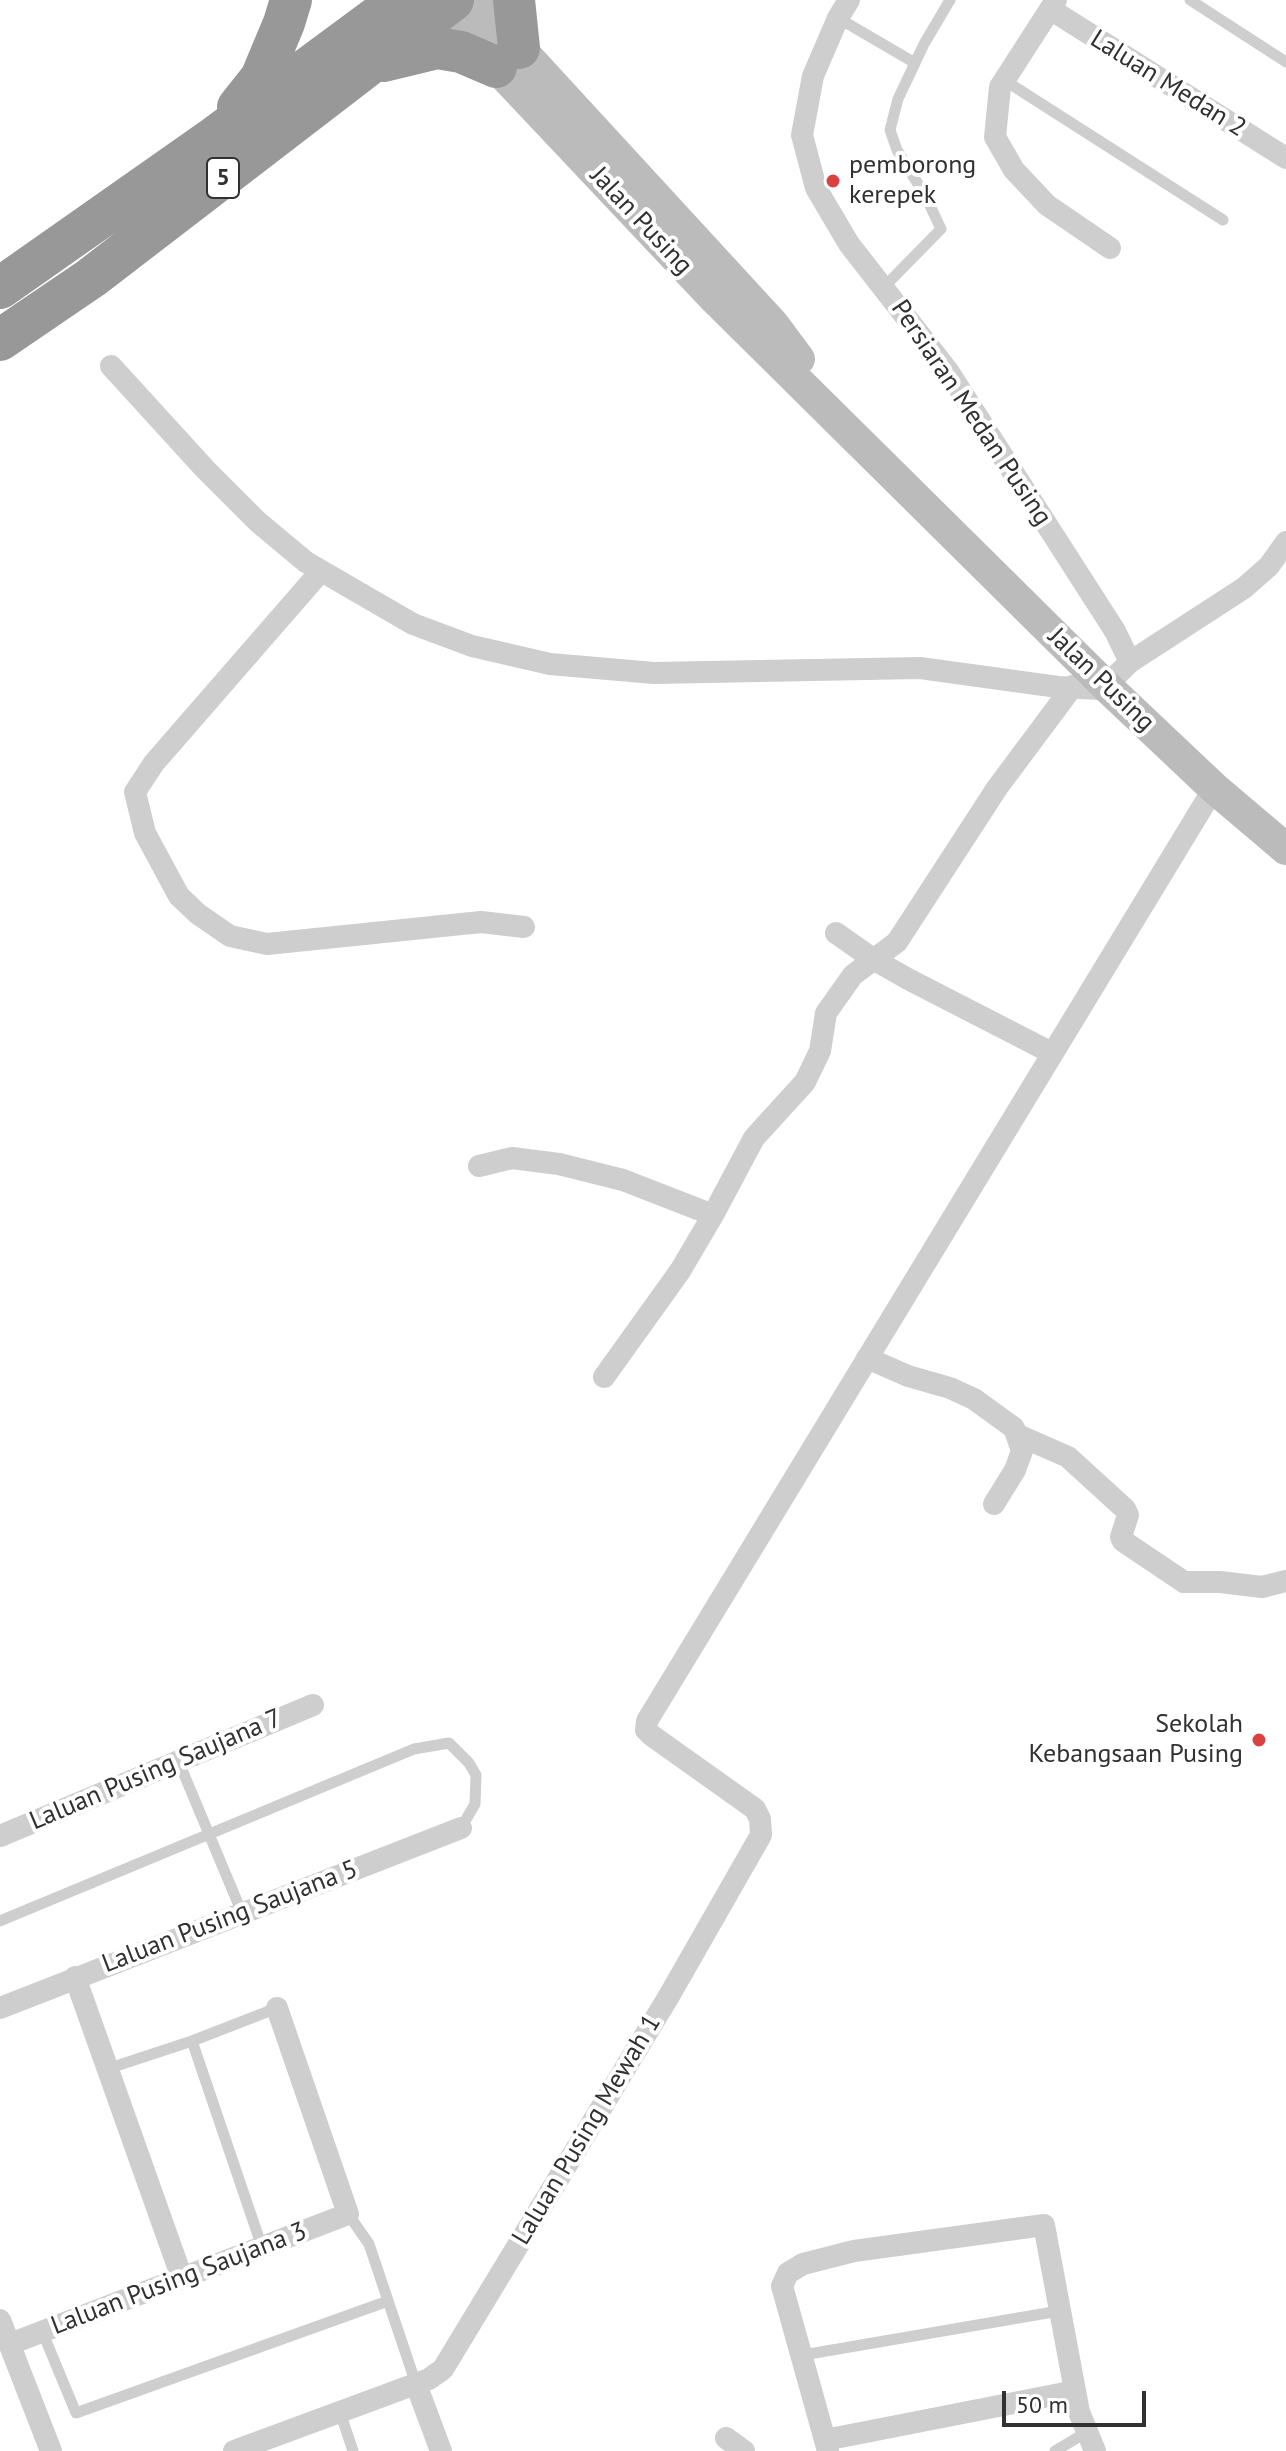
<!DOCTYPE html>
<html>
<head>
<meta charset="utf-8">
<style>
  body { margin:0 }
  #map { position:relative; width:1286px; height:2451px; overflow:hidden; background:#fff; font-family:"PT Sans",sans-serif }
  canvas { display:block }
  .scale { position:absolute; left:1002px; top:2391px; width:144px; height:36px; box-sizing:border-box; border:4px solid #313131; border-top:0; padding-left:10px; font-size:24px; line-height:28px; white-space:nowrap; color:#313131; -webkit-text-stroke:6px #fff; paint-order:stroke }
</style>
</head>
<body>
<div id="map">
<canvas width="1286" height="2451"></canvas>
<div class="scale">50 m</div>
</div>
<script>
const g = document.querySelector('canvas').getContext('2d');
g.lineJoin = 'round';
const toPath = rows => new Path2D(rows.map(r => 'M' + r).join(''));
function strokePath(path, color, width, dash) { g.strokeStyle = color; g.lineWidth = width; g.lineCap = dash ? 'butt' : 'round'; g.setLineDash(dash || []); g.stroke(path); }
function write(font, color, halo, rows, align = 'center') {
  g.font = font + ' "PT Sans",sans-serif'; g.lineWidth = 8; g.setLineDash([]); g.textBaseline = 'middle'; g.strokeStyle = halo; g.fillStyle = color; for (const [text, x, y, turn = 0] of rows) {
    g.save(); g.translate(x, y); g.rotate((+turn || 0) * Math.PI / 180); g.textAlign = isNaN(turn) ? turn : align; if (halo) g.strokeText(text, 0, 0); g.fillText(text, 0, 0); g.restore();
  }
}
strokePath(toPath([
  [1190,0,1286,62],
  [838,18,915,63],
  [1004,80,1223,220],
  [884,287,941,229,926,197,897,150,890,130,898,99,924,44,950,0],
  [178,1760,242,1913],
  [0,1921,414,1749,449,1743,469,1763,476,1775,475,1804,461,1828],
  [192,2041,262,2247],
  [107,2069,192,2041,277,2008],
  [348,2214,369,2244,416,2384],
  [42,2331,76,2413,388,2301],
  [803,2355,1059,2311],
  [340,2412,353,2451],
  [1055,2451,1087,2432]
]), '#cecece', 11);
strokePath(toPath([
  [1056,0,1000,87,995,137,1014,170,1047,205,1110,248],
  [1050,9,1286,158],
  [111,366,205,469,258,522,306,562,413,624,472,646,550,664,654,673,920,668,1058,687,1100,689,1106,686,1130,662,1115,631,948,371,849,244,816,188,802,135,813,76,838,18,849,0],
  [321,571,154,763,135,792,145,833,179,896,198,914,230,936,267,944,481,922,524,927],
  [1130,662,1244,588,1269,566,1286,542],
  [836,933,873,959,908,979,1052,1053],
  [479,1166,512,1158,559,1164,623,1180,713,1215,754,1138,805,1082,820,1051,826,1013,853,975,897,942,997,788,1073,686],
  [867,1358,908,1376,950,1388,974,1399,1014,1428,1022,1451,1015,1470,994,1504],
  [604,1377,680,1271,713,1215],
  [1018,1435,1068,1457,1125,1509,1128,1515,1121,1537,1123,1541,1184,1582,1220,1582,1262,1587,1286,1581],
  [0,1836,313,1705],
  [75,1977,182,2278],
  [0,2008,461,1828],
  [0,2320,51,2451],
  [10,2344,348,2214,277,2008],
  [416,2384,441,2451],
  [726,2438,744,2451],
  [825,2440,1075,2391],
  [234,2451,429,2379,443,2369,669,1996,761,1835,760,1819,755,1809,651,1735,646,1730,647,1721,1214,788],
  [828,2451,782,2286,788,2273,803,2264,854,2251,1044,2225,1079,2412,1095,2451]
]), '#cecece', 22);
strokePath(toPath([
  [433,0,715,299,1106,686,1214,788,1286,849],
  [475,0,773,324,799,359]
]), '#bbb', 32);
strokePath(toPath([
  [514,0,519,48],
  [383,61,437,48,461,52,496,67],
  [238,107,261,78,284,23,291,0],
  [0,288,215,137,400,0],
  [0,340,91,278,453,0]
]), '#989898', 42);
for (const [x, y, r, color] of [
  [833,181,8,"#da4241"],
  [1259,1740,8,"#da4241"]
]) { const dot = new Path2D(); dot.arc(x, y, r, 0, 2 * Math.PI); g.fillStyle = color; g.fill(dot); strokePath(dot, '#fff', 3); }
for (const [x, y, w] of [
  [223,178,32]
]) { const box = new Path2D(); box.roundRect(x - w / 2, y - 20, w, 40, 6); g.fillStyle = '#fff'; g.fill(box); strokePath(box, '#313131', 2); }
write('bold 24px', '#313131', null, [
  ["5",223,178]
]);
write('26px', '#313131', '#fff', [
  ["Laluan Medan 2",1168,84,32],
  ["Jalan Pusing",641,221,47],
  ["Persiaran Medan Pusing",971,413,56],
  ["Jalan Pusing",1101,680,44],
  ["Laluan Pusing Saujana 7",156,1770,-23],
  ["Laluan Pusing Saujana 5",230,1917,-21],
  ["Laluan Pusing Mewah 1",587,2130,-59],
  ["Laluan Pusing Saujana 3",179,2279,-21]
]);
write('26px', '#313131', '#fff', [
  ["pemborong",849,166],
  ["kerepek",849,196],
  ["Sekolah",1243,1725,"right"],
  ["Kebangsaan Pusing",1243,1755,"right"]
], 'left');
</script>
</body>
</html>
